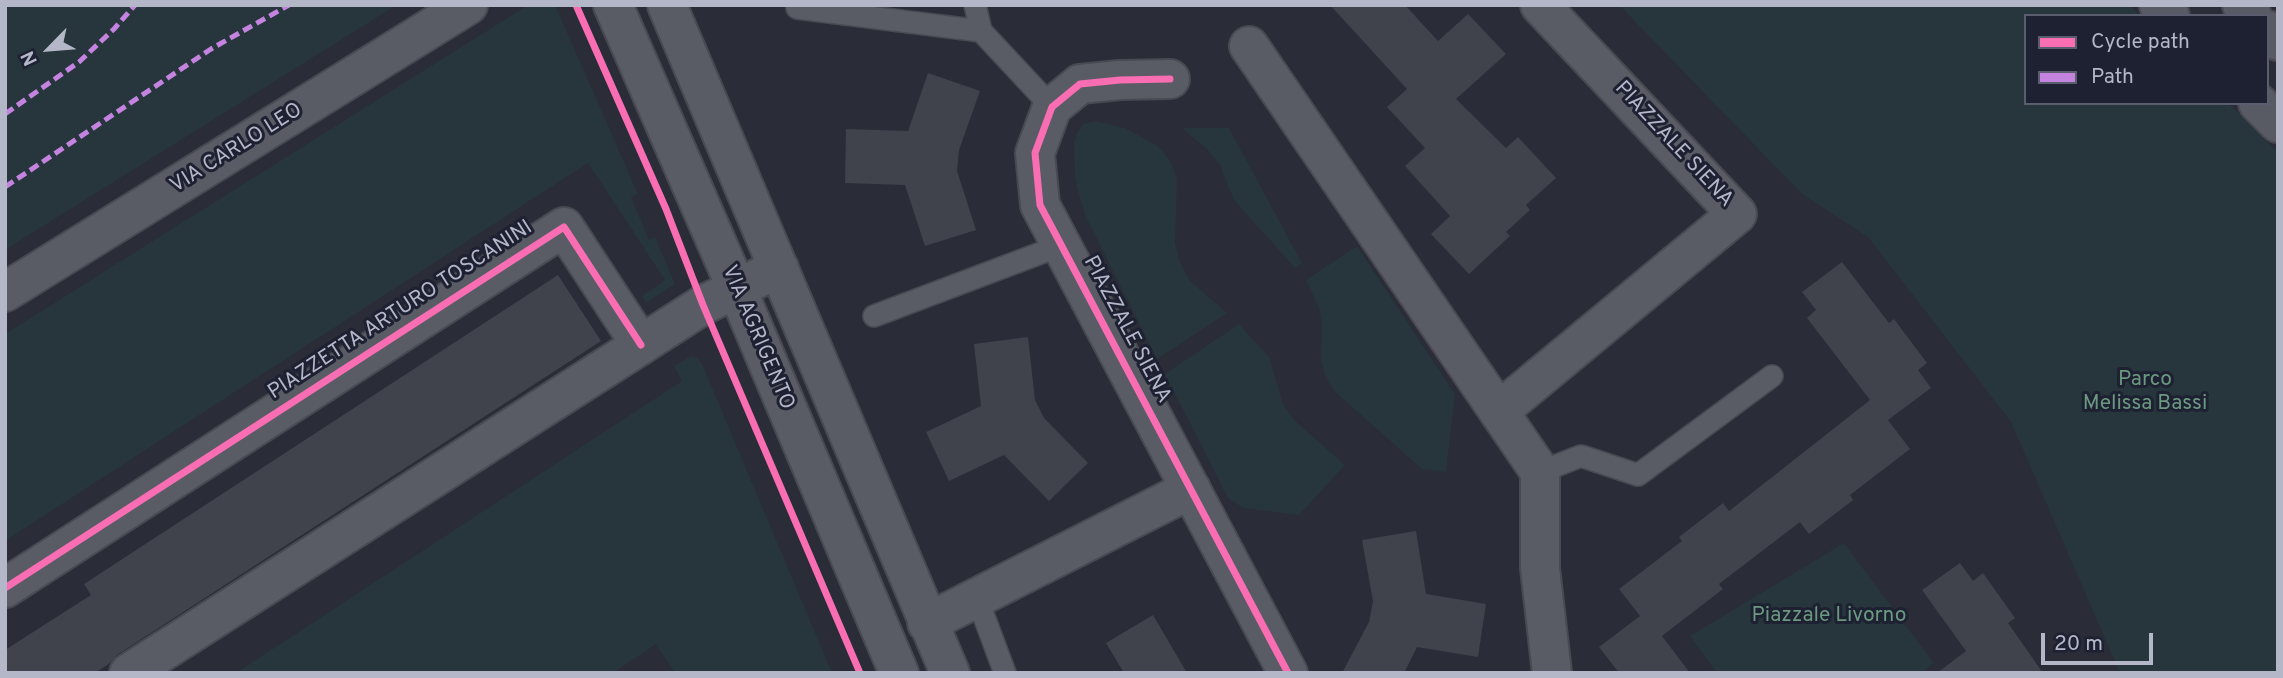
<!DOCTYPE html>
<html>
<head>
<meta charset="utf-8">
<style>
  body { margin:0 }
  #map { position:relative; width:2283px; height:678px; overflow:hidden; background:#2a2c37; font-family:Overpass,sans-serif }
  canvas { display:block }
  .frame { position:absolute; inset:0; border:7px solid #b4b7c8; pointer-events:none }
  .legend { position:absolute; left:2024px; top:14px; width:245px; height:91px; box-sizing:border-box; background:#1d2132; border:2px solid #595d6e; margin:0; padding:9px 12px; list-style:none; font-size:21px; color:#b4b7c8 }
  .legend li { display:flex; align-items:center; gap:14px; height:35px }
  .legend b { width:35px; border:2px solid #595d6e }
  .north { position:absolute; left:14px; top:14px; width:70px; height:70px; -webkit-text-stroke:5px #1d2132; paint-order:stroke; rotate:245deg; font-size:19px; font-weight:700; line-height:28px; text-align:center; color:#b4b7c8 }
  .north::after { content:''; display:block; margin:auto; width:24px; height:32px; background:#b4b7c8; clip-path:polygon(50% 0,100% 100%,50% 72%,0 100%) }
  .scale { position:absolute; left:2041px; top:633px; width:112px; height:32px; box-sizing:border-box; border:4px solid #b4b7c8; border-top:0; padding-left:9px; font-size:21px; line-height:24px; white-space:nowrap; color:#b4b7c8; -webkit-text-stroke:5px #1d2132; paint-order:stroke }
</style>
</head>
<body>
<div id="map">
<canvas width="2283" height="678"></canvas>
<div class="frame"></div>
<ul class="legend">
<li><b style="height:9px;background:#f96db3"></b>Cycle path</li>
<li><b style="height:9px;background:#c483df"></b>Path</li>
</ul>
<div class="north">N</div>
<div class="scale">20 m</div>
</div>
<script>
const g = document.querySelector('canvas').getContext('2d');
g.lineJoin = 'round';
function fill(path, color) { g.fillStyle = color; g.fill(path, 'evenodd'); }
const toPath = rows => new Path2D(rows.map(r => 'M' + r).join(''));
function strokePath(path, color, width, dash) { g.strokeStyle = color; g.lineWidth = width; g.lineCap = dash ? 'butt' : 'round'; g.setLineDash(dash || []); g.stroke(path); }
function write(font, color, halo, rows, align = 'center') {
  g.font = font + ' Overpass,sans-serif'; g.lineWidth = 6; g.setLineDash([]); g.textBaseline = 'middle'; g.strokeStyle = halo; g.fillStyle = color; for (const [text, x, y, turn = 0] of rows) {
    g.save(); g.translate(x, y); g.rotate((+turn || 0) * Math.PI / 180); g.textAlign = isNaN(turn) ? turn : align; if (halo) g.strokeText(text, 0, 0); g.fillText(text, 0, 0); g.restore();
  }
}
fill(toPath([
  [5,5,397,5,5,250],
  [528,5,555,5,638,194,631,197,649,240,655,237,675,284,646,303,642,296,665,280,588,163,5,541,5,334],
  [1619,5,2130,5,2140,16,2026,16,2026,103,2228,103,2278,153,2278,673,2120,673,2011,422,1868,237,1802,194],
  [1095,121,1125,128,1158,146,1171,162,1177,180,1175,243,1179,260,1190,281,1227,313,1157,359,1086,217,1078,191,1075,177,1074,143,1077,133,1083,124],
  [1182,128,1229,128,1302,263,1295,268,1234,200,1219,163,1207,149],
  [1357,246,1455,394,1446,472,1422,469,1334,391,1325,375,1321,359,1322,324,1320,310,1306,280],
  [1239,324,1269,357,1283,404,1293,419,1345,465,1299,515,1243,508,1228,498,1165,374],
  [691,356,698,358,702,364,832,673,675,673,656,644,613,673,236,673,682,381,674,366],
  [1844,543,1934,663,1921,673,1717,673,1690,636]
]), '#27353d');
fill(toPath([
  [1330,5,1405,5,1438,41,1468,14,1506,54,1456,99,1506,148,1518,137,1556,178,1526,205,1530,210,1506,232,1510,236,1469,274,1431,234,1450,216,1405,166,1425,148,1387,107,1407,89],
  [928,73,980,91,959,150,957,171,976,230,925,246,905,185,845,183,846,129,908,131],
  [1842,262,1889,323,1894,319,1927,363,1918,370,1931,388,1888,420,1910,449,1850,495,1853,500,1809,534,1800,522,1719,584,1723,589,1662,636,1690,673,1619,673,1599,647,1640,616,1619,589,1682,541,1679,537,1723,503,1729,511,1870,400,1807,318,1816,310,1802,292],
  [558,275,601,341,117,655,110,663,95,673,5,673,5,650,91,595,84,584],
  [1028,337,1035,400,1044,418,1088,463,1049,501,1004,455,949,481,926,432,981,406,974,344],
  [1416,531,1426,594,1486,604,1478,657,1417,647,1404,673,1342,673,1369,622,1373,601,1362,540],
  [1960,563,1973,581,1983,573,2015,618,2008,623,2043,673,1937,673,1966,651,1922,590],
  [1153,615,1187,673,1124,673,1106,643]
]), '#40424c');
const lane = toPath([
  [975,5,981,31],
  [797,8,981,31,1052,107],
  [874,316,1062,245],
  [1540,472,1581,456,1638,475,1772,376],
  [977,598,1005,673]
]);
const street = toPath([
  [613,5,736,287,899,673],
  [667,5,950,673],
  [1249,46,1540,472,1540,568,1552,673],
  [1170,79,1120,80,1080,84,1052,107,1035,153,1040,205,1288,673],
  [5,292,468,5],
  [1499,411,1737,214,1540,5],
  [5,588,564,227,641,345],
  [927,623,1191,489],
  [129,673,703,305,779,268]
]);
const secondary = toPath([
  [2159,5,2170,16],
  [2242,5,2252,16],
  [2267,30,2278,41],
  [2258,103,2278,123]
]);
strokePath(lane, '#484951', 24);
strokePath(street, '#484951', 42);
strokePath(secondary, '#484951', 42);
strokePath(lane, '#5a5c65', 21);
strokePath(street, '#5a5c65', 38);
strokePath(secondary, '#585a64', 38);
strokePath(toPath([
  [5,114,79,62,114,29,135,5],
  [5,187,211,49,289,5]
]), '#c483df', 5, [10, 5]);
strokePath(toPath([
  [576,5,666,209,703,305,860,673],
  [1170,79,1120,80,1080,84,1052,107,1035,153,1040,205,1288,673],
  [5,588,564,227,641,345]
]), '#f96db3', 7);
write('21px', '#b4b7c8', '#1d2132', [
  ["PIAZZALE SIENA",1673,145,47],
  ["VIA CARLO LEO",237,149,-32],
  ["PIAZZETTA ARTURO TOSCANINI",401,311,-33],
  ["PIAZZALE SIENA",1126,330,62],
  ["VIA AGRIGENTO",757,338,67]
]);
write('21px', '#6b9980', '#1d2132', [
  ["Parco",2145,381],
  ["Melissa Bassi",2145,405],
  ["Piazzale Livorno",1829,617]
]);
</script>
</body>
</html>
